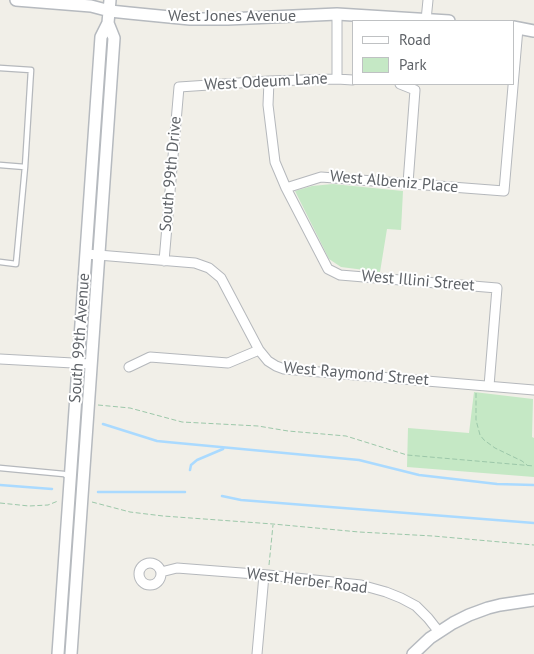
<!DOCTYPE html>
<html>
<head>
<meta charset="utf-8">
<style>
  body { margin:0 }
  #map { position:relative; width:534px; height:654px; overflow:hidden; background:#f1efe8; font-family:"PT Sans",sans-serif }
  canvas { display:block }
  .legend { position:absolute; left:352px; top:20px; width:162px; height:65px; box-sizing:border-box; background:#fff; border:1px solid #bfc1c3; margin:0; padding:6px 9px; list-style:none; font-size:15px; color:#5f6368 }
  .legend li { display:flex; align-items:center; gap:10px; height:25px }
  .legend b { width:25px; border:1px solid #bfc1c3 }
</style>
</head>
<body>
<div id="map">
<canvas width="534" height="654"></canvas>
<ul class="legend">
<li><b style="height:6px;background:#fff"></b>Road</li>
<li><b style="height:14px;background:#c5e8c5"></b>Park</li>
</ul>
</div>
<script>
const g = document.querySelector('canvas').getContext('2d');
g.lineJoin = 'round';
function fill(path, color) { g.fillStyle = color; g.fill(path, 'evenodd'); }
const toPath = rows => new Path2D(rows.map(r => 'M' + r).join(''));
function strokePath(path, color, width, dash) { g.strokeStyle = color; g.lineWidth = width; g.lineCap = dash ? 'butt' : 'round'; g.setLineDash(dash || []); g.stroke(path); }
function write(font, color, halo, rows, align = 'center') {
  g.font = font + ' "PT Sans",sans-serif'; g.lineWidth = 4; g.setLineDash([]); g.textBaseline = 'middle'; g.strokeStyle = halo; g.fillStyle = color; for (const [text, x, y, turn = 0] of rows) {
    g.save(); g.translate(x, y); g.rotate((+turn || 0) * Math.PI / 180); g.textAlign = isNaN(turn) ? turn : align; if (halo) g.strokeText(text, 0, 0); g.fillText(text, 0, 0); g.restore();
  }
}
fill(toPath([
  [333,184,403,191,401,230,387,229,380,272,341,267,329,259,295,191,312,186],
  [474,392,533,399,532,437,534,438,534,477,407,467,408,428,469,433]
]), '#c5e8c5');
strokePath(toPath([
  [103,424,157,441,167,442,359,460,419,475,497,484,534,485],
  [190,470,191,465,197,460,223,449],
  [0,485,52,489],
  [98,492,185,492],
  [222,496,241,500,534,523]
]), '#aadaff', 2.5);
const lane = toPath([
  [0,68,31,70,25,167,16,264,0,262],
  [0,165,25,167],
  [0,468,64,474,70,478]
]);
const street = toPath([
  [337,14,337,79],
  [426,20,428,0],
  [269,81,268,105,275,162,286,188,328,269,340,275,497,288,489,386],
  [400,84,415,90,408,183],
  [286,188,321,177,504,191,518,28],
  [86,254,195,263,209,268,221,278,259,350,268,361,276,366,284,369,534,390],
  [164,261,179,87,269,81,337,79,353,80],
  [0,359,91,364],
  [129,367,150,357,228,363,259,350],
  '139 574a11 11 0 1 1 22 0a11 11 0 1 1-22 0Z',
  [161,572,177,568,268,575,361,585,386,592,401,598,416,606,428,618,439,632],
  [257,654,264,575]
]);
const secondary = toPath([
  [16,0,91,6,110,11,129,13,190,19,228,19,337,14,449,21],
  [513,27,534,31],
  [58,654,101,37,108,23,110,0],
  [71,654,114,38,108,23],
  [413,654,430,638,453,623,469,615,488,608,500,605,534,600]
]);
strokePath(lane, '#b5b8bc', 7);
strokePath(street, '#b5b8bc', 11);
strokePath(secondary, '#b6babf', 14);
strokePath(toPath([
  [476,393,476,420,480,435,484,440,495,448,522,461,527,465],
  [98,405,130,408,182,422,258,426,288,431,346,436,407,455,534,466],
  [92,502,130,512,163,516,273,524,359,532,433,536,534,545],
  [0,503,29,506,48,505,58,501],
  [269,565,273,525]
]), '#9cc7a9', 1, [5, 2.5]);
strokePath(lane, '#fff', 4.5);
strokePath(street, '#fff', 9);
strokePath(secondary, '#fff', 11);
write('16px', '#5f6368', '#fff', [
  ["West Jones Avenue",232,16],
  ["West Odeum Lane",266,82,-3],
  ["South 99th Drive",171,174,-85],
  ["West Albeniz Place",394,182,5],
  ["West Illini Street",418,281,5],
  ["South 99th Avenue",80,338,-86],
  ["West Raymond Street",356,374,5],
  ["West Herber Road",307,581,7]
]);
</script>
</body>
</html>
